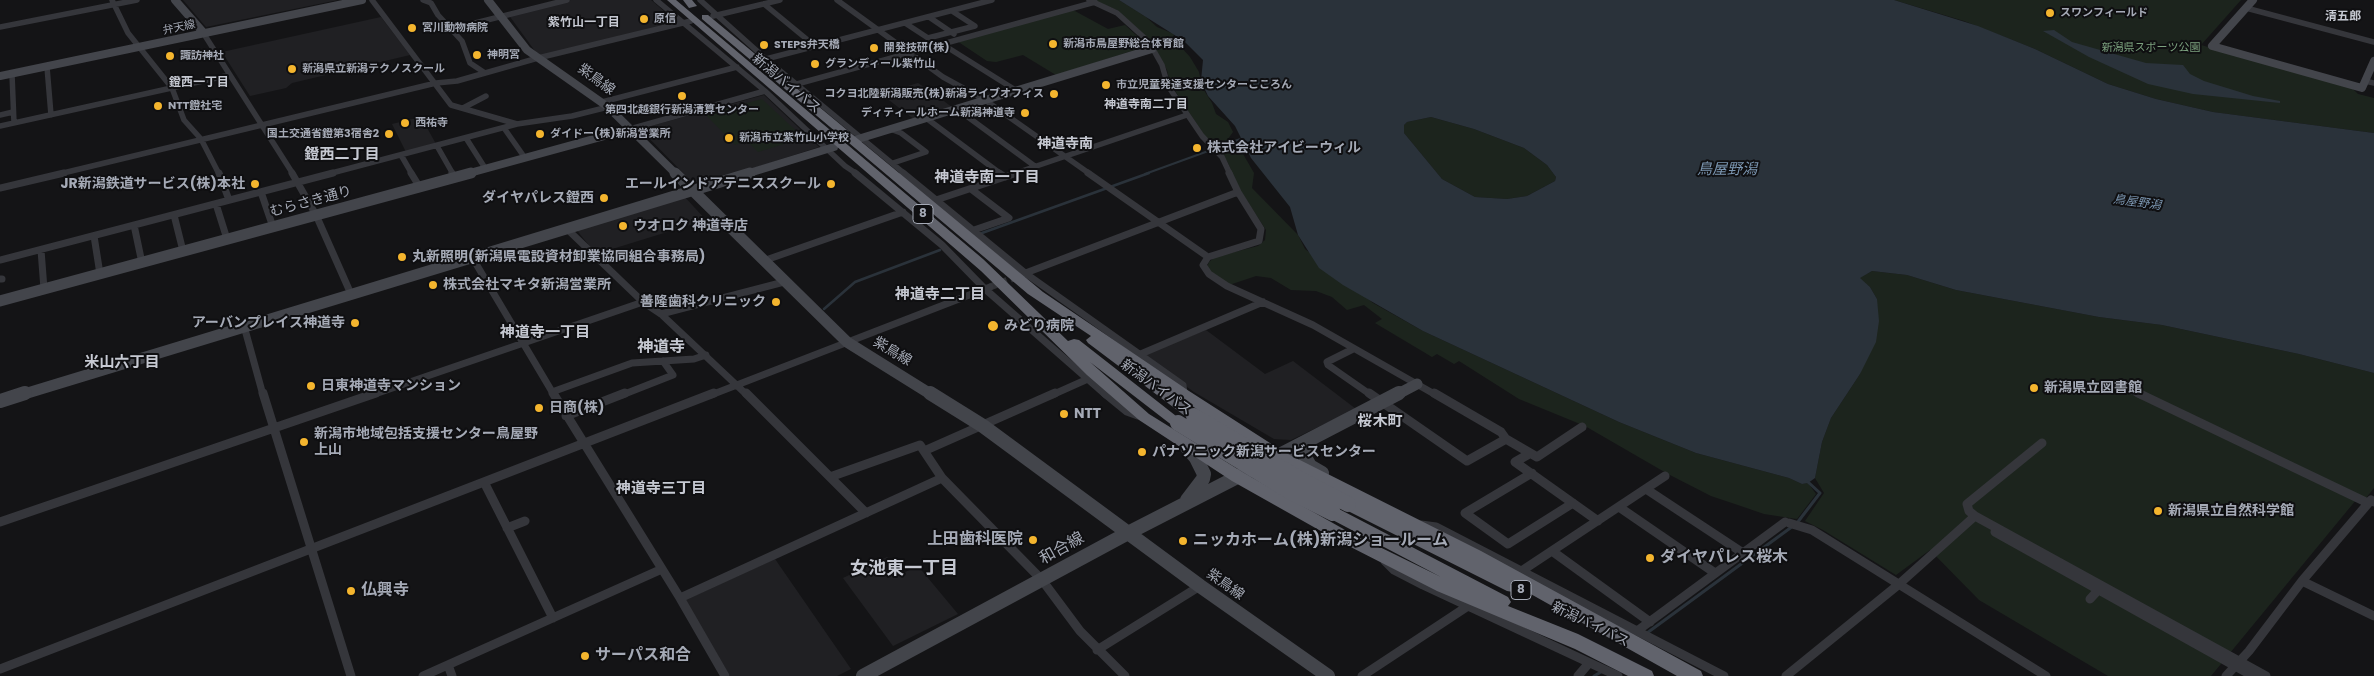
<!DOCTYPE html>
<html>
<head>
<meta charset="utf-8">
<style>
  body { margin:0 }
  canvas { display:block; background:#141416 }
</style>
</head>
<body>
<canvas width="2374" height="676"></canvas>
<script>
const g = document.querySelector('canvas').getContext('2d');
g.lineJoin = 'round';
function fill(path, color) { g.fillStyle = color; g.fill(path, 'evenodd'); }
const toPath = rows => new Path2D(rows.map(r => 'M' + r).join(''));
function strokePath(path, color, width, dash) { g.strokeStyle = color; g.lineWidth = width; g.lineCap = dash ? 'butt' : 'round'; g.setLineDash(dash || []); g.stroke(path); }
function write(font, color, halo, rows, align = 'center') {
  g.font = font + ' Poppins,"Noto Sans JP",sans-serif'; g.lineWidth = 4; g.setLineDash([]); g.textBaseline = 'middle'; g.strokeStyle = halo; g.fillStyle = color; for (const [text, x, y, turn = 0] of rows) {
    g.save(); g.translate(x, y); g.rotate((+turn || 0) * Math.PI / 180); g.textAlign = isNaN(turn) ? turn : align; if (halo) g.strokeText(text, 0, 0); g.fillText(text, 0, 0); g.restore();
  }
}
fill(toPath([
  [183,0,338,0,206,27],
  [571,0,651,0,678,23,542,56,535,51,508,14],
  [381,17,410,55,292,83,286,88,250,96,222,52],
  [918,83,936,95,953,108,915,120,881,94],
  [764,95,819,147,757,167,701,182,692,182,640,129],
  [421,117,436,144,406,152,392,124],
  [682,194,706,220,596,254,575,228],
  [1206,330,1265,374,1293,361,1356,409,1291,440,1274,439,1194,392,1143,355],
  [887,557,901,574,918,566,958,614,893,646,843,578],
  [775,559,851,669,837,676,730,676,685,600]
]), '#202023');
fill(toPath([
  [1094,0,1119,0,1146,17,1157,27,1174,34,1173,38,1190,57,1199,72,1202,87,1212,103,1216,114,1228,122,1233,132,1225,143,1229,146,1239,147,1254,173,1252,188,1298,235,1305,249,1373,303,1423,331,1619,422,1696,453,1789,478,1802,484,1808,483,1816,494,1797,519,1764,514,1738,505,1711,496,1668,474,1585,426,1519,399,1459,361,1454,364,1437,354,1432,357,1375,323,1382,319,1364,305,1347,310,1332,297,1316,291,1291,290,1271,278,1256,276,1229,285,1213,274,1207,267,1209,262,1215,257,1258,246,1265,240,1266,230,1240,190,1227,161,1206,138,1170,83,1167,70,1152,42,1117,10],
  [1894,0,2241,0,2201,45,2352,88,2358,94,2374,98,2374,133,2213,112,2156,99,2108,84,2035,49,1964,21],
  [1073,10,1108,29,1125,25,1148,46,1056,75,1023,55,996,62,987,61,957,41],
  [762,99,804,138,758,152,747,141,735,145,705,114],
  [1431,117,1474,129,1524,148,1547,165,1556,177,1555,181,1527,196,1507,199,1475,197,1442,179,1404,133,1404,125,1407,122],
  [1872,271,1907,275,1956,290,2099,317,2162,325,2299,354,2374,373,2374,488,2366,498,2356,500,2211,676,2108,676,1979,600,1930,550,1896,575,1823,530,1805,521,1824,493,1815,478,1822,442,1831,418,1860,374,1877,299,1870,287,1859,278]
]), '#1c241d');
fill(toPath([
  [1119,0,1894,0,1978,26,2035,49,2108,84,2156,99,2213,112,2374,133,2374,373,2299,354,2162,325,2099,317,1956,290,1907,275,1872,271,1860,278,1870,287,1877,299,1879,321,1876,342,1860,374,1831,418,1822,442,1815,478,1808,483,1802,484,1789,478,1696,453,1619,422,1423,331,1343,285,1319,268,1298,235,1290,207,1251,158,1235,126,1208,96,1201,81,1203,60,1184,41],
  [1431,117,1474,129,1524,148,1547,165,1556,177,1555,181,1527,196,1507,199,1475,197,1442,179,1404,133,1404,125,1407,122],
  [2054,30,2072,42,2146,63,2183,65,2190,74,2204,81,2253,96,2280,101,2280,103,2193,94,2148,84,2089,57,2043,31]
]), '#2a323a');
strokePath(toPath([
  [1219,147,1243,138],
  [1145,174,1211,150]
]), '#2a323a', 2);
strokePath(toPath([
  [982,233,1149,173],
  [824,309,855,282,940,250]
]), '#2a323a', 2.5);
strokePath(toPath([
  [1797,523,1820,493,1808,482],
  [1647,633,1793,526],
  [1594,676,1601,672]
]), '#2a323a', 3);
strokePath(toPath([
  [990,287,1019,276]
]), '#313236', 7, [7, 4]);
strokePath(toPath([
  [112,0,128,33,172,88,184,120,201,139,219,174],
  [372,0,451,105,517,124],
  [423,0,431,3,438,15,462,41,470,63,485,73],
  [656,0,765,91,845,166,857,174],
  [700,0,766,59,905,174],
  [837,0,943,77,985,100,1090,174],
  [1089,0,1117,13,1149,42,1162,65,1168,86,1202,136,1222,157,1230,174],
  [764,4,815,46],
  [2246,8,2374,42],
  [713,16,780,0],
  [929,17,954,34],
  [905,23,928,38,975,26,952,11],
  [0,27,137,0],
  [451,29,567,0],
  [202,31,293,174],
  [942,44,1017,91],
  [766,59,992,0],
  [47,67,51,115],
  [12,74,14,123],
  [2365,81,2374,83],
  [797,84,1095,2],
  [602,102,737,67],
  [463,108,486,96],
  [957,109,1036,167],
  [0,115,13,112],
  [926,118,1001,174],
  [0,126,230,75],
  [504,128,525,158],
  [630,129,765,91],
  [890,129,901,133,926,152,893,163],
  [466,138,485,168],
  [437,146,453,174],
  [401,155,412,174],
  [59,174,436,83,457,81,538,58,691,21],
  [328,174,517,124,572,116,608,107],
  [1013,174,1187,115]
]), '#35363b', 5.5);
strokePath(toPath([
  [219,173,229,200],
  [292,173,316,215,351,294],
  [411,173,419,186],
  [452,173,455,177],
  [855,173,942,245,985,289,1106,395],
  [903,173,1025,273,1183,385,1184,394],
  [999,173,1005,177],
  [1088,173,1208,257],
  [1229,173,1238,192,1261,229,1259,241,1208,257,1203,265,1209,274,1227,286,1313,325,1436,395],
  [0,188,64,173],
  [971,189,1009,218,974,230],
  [261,192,273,227],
  [936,200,1017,173],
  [216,204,227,239],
  [174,215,183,251],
  [134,225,142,263],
  [566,228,643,302,661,314,747,395],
  [94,236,100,274],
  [41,250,44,289],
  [472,257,554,395],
  [0,260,333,173],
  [763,261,903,212],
  [1023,274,1238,192],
  [0,279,2,279],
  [661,314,784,282],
  [244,326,263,395],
  [1353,349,1327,362,1328,365,1371,395],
  [1136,356,1263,302],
  [2131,390,2141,395],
  [552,392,632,363,694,359,706,355],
  [372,395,643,302],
  [622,395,673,375,663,361],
  [711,395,990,287],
  [1052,395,1090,378]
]), '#35363b', 7);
strokePath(toPath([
  [263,393,351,676],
  [553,393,680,598,725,676],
  [746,393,866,513],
  [1105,393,1127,411,1138,415],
  [1369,393,1467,461,1506,439],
  [1434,393,1501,432,1506,439,1537,457,1582,427],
  [2138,393,2368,503],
  [566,416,625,393],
  [924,451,1055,393],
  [1529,454,1515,462,1598,521],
  [1532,473,1465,513,1508,544,1573,503],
  [830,477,920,445,942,478,1042,580,1080,631,1125,676],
  [484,482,553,618],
  [1646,489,1743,553],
  [1619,507,1715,573],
  [1975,516,2266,676],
  [0,522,376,393],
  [1789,523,1812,530,2046,676],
  [1421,525,1436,527,1724,676],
  [507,528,525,521],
  [1995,532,2253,676],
  [1552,551,1650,622],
  [1385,561,1394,570,1423,585,1618,676],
  [1520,572,1665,476],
  [2302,581,2374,616],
  [680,598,942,478],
  [2090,599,2101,587],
  [1637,631,1785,522],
  [1097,650,1200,586],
  [448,665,452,676],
  [0,669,714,393],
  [423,676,662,569],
  [1362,676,1471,604],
  [1578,676,1589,663],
  [1786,676,1898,585,1975,516,1969,511,1967,504,2042,443],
  [2226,676,2249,651,2302,581,2371,500,2374,502]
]), '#35363b', 9);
strokePath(toPath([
  [175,0,202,31],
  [488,0,527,50,608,107,676,174],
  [2253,0,2212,46,2362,88,2374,61],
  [0,76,362,0],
  [858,139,1152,49],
  [466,174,630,129],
  [746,174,834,147]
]), '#43454b', 8);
strokePath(toPath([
  [675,173,847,342,932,395],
  [0,301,471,173],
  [21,395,750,173],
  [1396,395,1417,384]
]), '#43454b', 11);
strokePath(toPath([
  [930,393,983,426,1200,586,1328,676],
  [0,401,25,393],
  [1312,439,1306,446,1306,459,1310,466,1322,473],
  [1185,445,1196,458,1204,474,1203,479,1187,500],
  [1272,459,1399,393],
  [863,676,1128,533,1245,473]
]), '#43454b', 14);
fill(toPath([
  [667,0,676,0,983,259,1068,341,1074,339,1079,340,1185,423,1178,428,1173,426,1090,362,1149,414,1244,473,1347,531,1441,577,1327,517,1325,513,1327,509,1339,509,1508,597,1511,602,1508,606,1578,634,1652,671,1654,676,1628,676,1575,649,1437,591,1335,539,1232,481,1139,420,1087,375,981,271,667,0],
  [683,0,692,0,697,6,689,8,683,0],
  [702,15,708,15,1043,292,1189,391,1284,452,1481,551,1701,671,1703,676,1677,676,1520,588,1513,592,1507,591,1342,508,1340,504,1342,500,1352,500,1274,460,1174,394,1201,416,1194,421,1189,419,1088,343,1086,340,1091,336,1028,294,702,19,702,15]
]), '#61636c');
strokePath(toPath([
  [1194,416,1303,481,1348,504],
  [1178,423,1289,491,1333,513]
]), '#61636c', 16);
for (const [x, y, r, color] of [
  [2050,13,5,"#f4b52e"],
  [644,19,5,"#f4b52e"],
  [412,28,5,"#f4b52e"],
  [1053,44,5,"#f4b52e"],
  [764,45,5,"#f4b52e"],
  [874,48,5,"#f4b52e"],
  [477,55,5,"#f4b52e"],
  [170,56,5,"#f4b52e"],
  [815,64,5,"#f4b52e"],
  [292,69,5,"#f4b52e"],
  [1106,85,5,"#f4b52e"],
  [1054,94,5,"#f4b52e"],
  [682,96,5,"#f4b52e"],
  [158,106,5,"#f4b52e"],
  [1025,113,5,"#f4b52e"],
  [405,123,5,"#f4b52e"],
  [389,134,5,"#f4b52e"],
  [540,134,5,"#f4b52e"],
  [729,138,5,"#f4b52e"],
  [1197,148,5,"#f4b52e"],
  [255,184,5,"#f4b52e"],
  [831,184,5,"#f4b52e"],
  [604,198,5,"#f4b52e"],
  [623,226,5,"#f4b52e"],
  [402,257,5,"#f4b52e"],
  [433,285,5,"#f4b52e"],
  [776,302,5,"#f4b52e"],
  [355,323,5,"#f4b52e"],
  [993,326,6,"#f4b52e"],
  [311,386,5,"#f4b52e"],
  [2034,388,5,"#f4b52e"],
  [539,408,5,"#f4b52e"],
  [1064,414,5,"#f4b52e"],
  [304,442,5,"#f4b52e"],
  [1142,452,5,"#f4b52e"],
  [2158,511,5,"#f4b52e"],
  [1033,540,5,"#f4b52e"],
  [1183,541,5,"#f4b52e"],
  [1650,558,5,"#f4b52e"],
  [351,591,5,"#f4b52e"],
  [585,656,5,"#f4b52e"]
]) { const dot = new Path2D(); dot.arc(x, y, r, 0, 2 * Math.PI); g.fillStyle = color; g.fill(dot); strokePath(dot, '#0f0f11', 2); }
write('bold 11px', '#a5aab6', '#0f0f11', [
  ["スワンフィールド",2060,13],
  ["原信",654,19],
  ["宮川動物病院",422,28],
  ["新潟市鳥屋野総合体育館",1063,44],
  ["STEPS弁天橋",774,45],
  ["開発技研(株)",884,48],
  ["神明宮",487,55],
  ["諏訪神社",180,56],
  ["グランディール紫竹山",825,64],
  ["新潟県立新潟テクノスクール",302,69],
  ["市立児童発達支援センターこころん",1116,85],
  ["コクヨ北陸新潟販売(株)新潟ライブオフィス",1044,94,"right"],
  ["NTT鐙社宅",168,106],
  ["第四北越銀行新潟清算センター",682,110,"center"],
  ["ディティールホーム新潟神道寺",1015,113,"right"],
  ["西祐寺",415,123],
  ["国土交通省鐙第3宿舎2",379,134,"right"],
  ["ダイドー(株)新潟営業所",550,134],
  ["新潟市立紫竹山小学校",739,138]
], 'left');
write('11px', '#a5aab6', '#0f0f11', [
  ["弁天線",179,28,-12]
]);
write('11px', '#7ca27f', '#0f0f11', [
  ["新潟県スポーツ公園",2151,48]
]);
write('bold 12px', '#c6c9d2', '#0f0f11', [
  ["清五郎",2343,17],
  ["紫竹山一丁目",584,23],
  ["鐙西一丁目",199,83],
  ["神道寺南二丁目",1146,105]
]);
write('italic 12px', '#7c97b2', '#0f0f11', [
  ["鳥屋野潟",2137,203,8]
]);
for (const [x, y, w] of [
  [923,214,20],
  [1521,590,20]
]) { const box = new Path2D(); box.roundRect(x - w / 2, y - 9.5, w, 19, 4); g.fillStyle = '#0f0f11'; g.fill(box); strokePath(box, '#a5aab6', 1); }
write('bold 12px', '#a5aab6', null, [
  ["8",923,214],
  ["8",1521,590]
]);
write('14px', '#a5aab6', '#0f0f11', [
  ["紫鳥線",596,80,36],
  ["新潟バイパス",786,84,40],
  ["むらさき通り",311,202,-15],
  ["紫鳥線",892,352,31],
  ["新潟バイパス",1156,388,36],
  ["紫鳥線",1225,585,35],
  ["新潟バイパス",1590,625,26]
]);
write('bold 14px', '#c6c9d2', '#0f0f11', [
  ["神道寺南",1065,144]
]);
write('bold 14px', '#a5aab6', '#0f0f11', [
  ["株式会社アイビーウィル",1207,148],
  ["JR新潟鉄道サービス(株)本社",245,184,"right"],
  ["エールインドアテニススクール",821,184,"right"],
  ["ダイヤパレス鐙西",594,198,"right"],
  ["ウオロク 神道寺店",633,226],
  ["丸新照明(新潟県電設資材卸業協同組合事務局)",412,257],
  ["株式会社マキタ新潟営業所",443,285],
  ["善隆歯科クリニック",766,302,"right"],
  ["アーバンプレイス神道寺",345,323,"right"],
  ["みどり病院",1004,326],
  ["日東神道寺マンション",321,386],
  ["新潟県立図書館",2044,388],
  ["日商(株)",549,408],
  ["NTT",1074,414],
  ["新潟市地域包括支援センター鳥屋野",314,434],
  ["上山",314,450],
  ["パナソニック新潟サービスセンター",1152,452],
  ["新潟県立自然科学館",2168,511]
], 'left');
write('bold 15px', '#c6c9d2', '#0f0f11', [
  ["鐙西二丁目",342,155],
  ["神道寺南一丁目",987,178],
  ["神道寺二丁目",940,295],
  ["神道寺一丁目",545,333],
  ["米山六丁目",122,363],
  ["桜木町",1380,422],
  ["神道寺三丁目",661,489]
]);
write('italic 15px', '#7c97b2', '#0f0f11', [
  ["鳥屋野潟",1727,170]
]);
write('bold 16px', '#c6c9d2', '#0f0f11', [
  ["神道寺",661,348]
]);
write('bold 16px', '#a5aab6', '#0f0f11', [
  ["上田歯科医院",1023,540,"right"],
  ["ニッカホーム(株)新潟ショールーム",1193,541],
  ["ダイヤパレス桜木",1660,558],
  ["仏興寺",361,591],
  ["サーパス和合",595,656]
], 'left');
write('16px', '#a5aab6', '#0f0f11', [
  ["和合線",1062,549,-29]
]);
write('bold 18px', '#c6c9d2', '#0f0f11', [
  ["女池東一丁目",904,569]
]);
</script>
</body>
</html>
